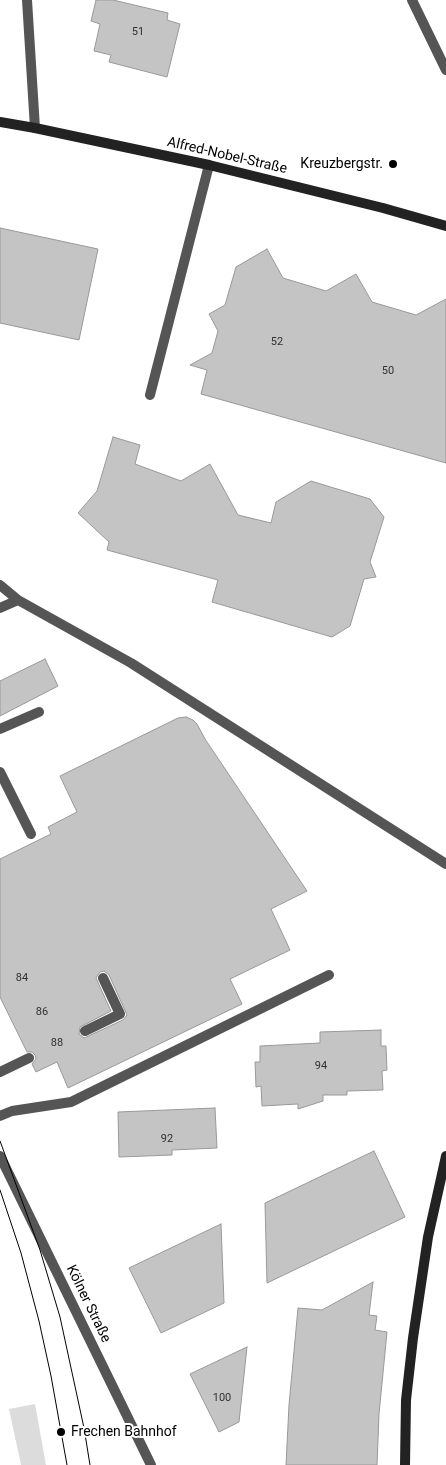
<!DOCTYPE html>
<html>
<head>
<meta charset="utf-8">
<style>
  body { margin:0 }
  canvas { display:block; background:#fff }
</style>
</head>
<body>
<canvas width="446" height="1465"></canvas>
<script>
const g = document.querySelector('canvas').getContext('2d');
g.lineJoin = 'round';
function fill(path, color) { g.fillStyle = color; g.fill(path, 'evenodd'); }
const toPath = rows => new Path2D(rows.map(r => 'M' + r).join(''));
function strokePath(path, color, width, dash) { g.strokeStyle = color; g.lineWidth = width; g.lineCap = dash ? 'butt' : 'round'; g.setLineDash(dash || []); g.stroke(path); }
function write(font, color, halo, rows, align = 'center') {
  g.font = font + ' Roboto,sans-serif'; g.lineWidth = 4; g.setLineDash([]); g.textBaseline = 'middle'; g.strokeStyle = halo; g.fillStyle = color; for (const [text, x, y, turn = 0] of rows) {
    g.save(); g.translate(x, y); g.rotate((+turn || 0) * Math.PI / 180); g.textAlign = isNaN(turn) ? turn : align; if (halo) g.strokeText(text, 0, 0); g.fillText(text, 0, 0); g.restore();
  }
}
fill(toPath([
  [35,1404,46,1465,21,1465,9,1409]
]), '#dcdcdc');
const building = toPath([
  [96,0,113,0,168,13,167,20,180,24,167,77,109,62,111,55,94,51,100,24,91,21,96,0],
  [0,228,98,249,79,340,0,323,0,228],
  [267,249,283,278,326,291,356,274,372,302,416,315,446,299,446,463,201,394,207,370,190,365,212,353,218,331,209,314,225,305,236,267,267,249],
  [113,437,140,445,135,464,181,481,210,464,238,515,271,523,276,502,311,481,370,499,384,517,370,562,376,577,364,579,350,626,332,637,212,602,218,580,107,550,109,542,78,513,97,491,113,437],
  [45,659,58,686,0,716,0,681,45,659],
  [186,717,193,720,197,724,205,739,307,891,271,909,290,950,230,979,242,1004,68,1088,57,1062,36,1072,32,1064,36,1059,35,1055,32,1052,27,1052,0,997,0,859,51,834,48,827,77,812,60,776,178,718,186,717],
  [104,971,109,975,127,1015,123,1020,84,1038,79,1034,80,1027,111,1011,96,978,100,972,104,971],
  [381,1030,381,1046,386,1046,387,1070,382,1071,383,1090,347,1091,347,1095,323,1095,323,1101,298,1109,298,1104,262,1106,261,1086,256,1087,255,1062,260,1062,260,1046,320,1043,320,1032,381,1030],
  [215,1108,217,1148,172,1150,172,1155,119,1157,118,1112,215,1108],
  [374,1151,405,1217,267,1283,265,1203,374,1151],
  [221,1224,224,1303,161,1333,129,1268,221,1224],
  [373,1282,369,1315,377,1316,375,1330,387,1332,379,1414,377,1465,286,1465,289,1405,298,1308,322,1310,373,1282],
  [247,1347,239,1422,219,1432,190,1374,247,1347]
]);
fill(building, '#c4c4c4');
strokePath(building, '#999', 1);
strokePath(toPath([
  [412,0,446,70],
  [150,395,209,165],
  [0,585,18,600],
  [0,608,18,600,131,663,446,864],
  [0,729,39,712],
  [0,772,31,834],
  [85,1031,120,1014,103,978],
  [0,1072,29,1058],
  [0,1116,12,1111,71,1102,329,975]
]), '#555', 10);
strokePath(toPath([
  [27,0,35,128],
  [0,1156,151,1465]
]), '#555', 10);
strokePath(toPath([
  [0,122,35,128,209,165,383,208,446,226],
  [405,1465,406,1400,413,1338,428,1237,446,1156]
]), '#222', 10);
strokePath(toPath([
  [0,1141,40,1250,60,1317,84,1428,90,1465],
  [0,1190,21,1253,39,1321,51,1376,67,1465]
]), '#000', 1);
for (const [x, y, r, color] of [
  [393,164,5,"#000"],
  [61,1432,5,"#000"]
]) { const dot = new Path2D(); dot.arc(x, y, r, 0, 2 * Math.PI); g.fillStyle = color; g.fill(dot); strokePath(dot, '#fff', 2); }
write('11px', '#313131', null, [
  ["51",138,32],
  ["52",277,342],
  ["50",388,371],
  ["84",22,978],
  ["86",42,1012],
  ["88",57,1043],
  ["94",321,1066],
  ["92",167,1139],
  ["100",222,1398]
]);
write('14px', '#000', '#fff', [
  ["Alfred-Nobel-Straße",227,156,13],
  ["Kölner Straße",88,1304,64]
]);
write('14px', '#000', '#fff', [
  ["Kreuzbergstr.",383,164],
  ["Frechen Bahnhof",71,1432,"left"]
], 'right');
</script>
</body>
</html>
